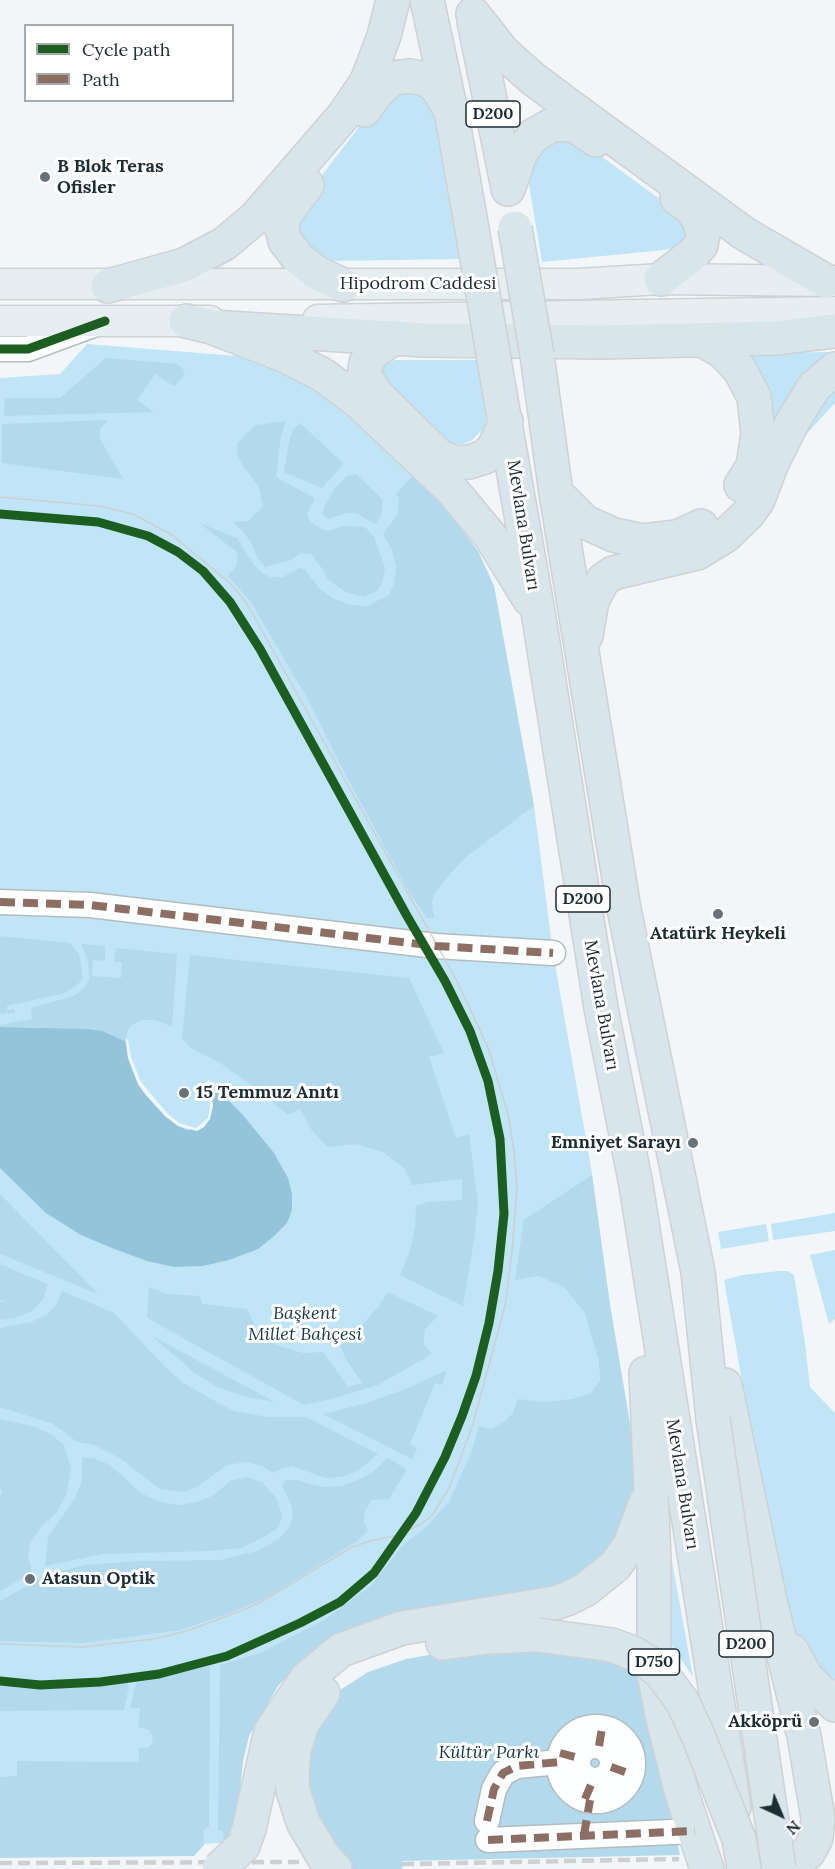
<!DOCTYPE html>
<html>
<head>
<meta charset="utf-8">
<style>
  body { margin:0 }
  #map { position:relative; width:835px; height:1869px; overflow:hidden; background:#f3f6f8; font-family:Lora,serif }
  canvas { display:block }
  .legend { position:absolute; left:24px; top:24px; width:210px; height:78px; box-sizing:border-box; background:#fff; border:2px solid #a5abae; margin:0; padding:8px 10px; list-style:none; font-size:18px; color:#1d2d34 }
  .legend li { display:flex; align-items:center; gap:12px; height:30px }
  .legend b { width:30px; border:2px solid #a5abae }
  .north { position:absolute; left:751px; top:1785px; width:60px; height:60px; -webkit-text-stroke:4px #fff; paint-order:stroke; rotate:136deg; font-size:16px; font-weight:700; line-height:24px; text-align:center; color:#1d2d34 }
  .north::after { content:''; display:block; margin:auto; width:21px; height:27px; background:#1d2d34; clip-path:polygon(50% 0,100% 100%,50% 72%,0 100%) }
</style>
</head>
<body>
<div id="map">
<canvas width="835" height="1869"></canvas>
<ul class="legend">
<li><b style="height:8px;background:#1b5e20"></b>Cycle path</li>
<li><b style="height:8px;background:#8d6e63"></b>Path</li>
</ul>
<div class="north">N</div>
</div>
<script>
const g = document.querySelector('canvas').getContext('2d');
g.lineJoin = 'round';
function fill(path, color) { g.fillStyle = color; g.fill(path, 'evenodd'); }
const toPath = rows => new Path2D(rows.map(r => 'M' + r).join(''));
function strokePath(path, color, width, dash) { g.strokeStyle = color; g.lineWidth = width; g.lineCap = dash ? 'butt' : 'round'; g.setLineDash(dash || []); g.stroke(path); }
function write(font, color, halo, rows, align = 'center') {
  g.font = font + ' Lora,serif'; g.lineWidth = 6; g.setLineDash([]); g.textBaseline = 'middle'; g.strokeStyle = halo; g.fillStyle = color; for (const [text, x, y, turn = 0] of rows) {
    g.save(); g.translate(x, y); g.rotate((+turn || 0) * Math.PI / 180); g.textAlign = isNaN(turn) ? turn : align; if (halo) g.strokeText(text, 0, 0); g.fillText(text, 0, 0); g.restore();
  }
}
fill(toPath([
  [419,87,433,111,460,259,327,261,313,258,290,221,295,210,383,96],
  [575,137,680,214,690,235,677,247,664,250,542,262,528,179,539,145],
  [87,344,237,356,322,384,430,488,478,551,494,586,534,806,553,953,591,1167,610,1305,630,1424,635,1488,400,1615,367,1623,340,1634,293,1670,278,1686,249,1735,243,1761,240,1789,224,1843,0,1851,0,378,60,374],
  [835,352,835,354,770,446,737,353],
  [395,360,477,360,488,415,484,428,471,441,462,444,453,444,440,437,378,377,382,366],
  [835,381,835,403,801,440],
  [835,1213,835,1231,773,1240,771,1224],
  [766,1224,769,1241,721,1249,718,1232],
  [835,1250,835,1319,829,1324,810,1255],
  [779,1271,788,1271,794,1275,805,1343,810,1387,835,1413,835,1693,796,1646,775,1565,724,1280,742,1275],
  [668,1539,693,1677,666,1637]
]), '#bfe5f6');
fill(toPath([
  [106,358,178,364,183,369,185,374,174,386,155,374,137,400,154,412,4,416,5,398,60,398],
  [108,420,100,429,100,439,123,479,2,463,2,424],
  [286,421,281,436,276,475,279,479,315,498,307,514,309,520,316,526,323,530,332,530,343,526,365,527,374,537,385,568,382,583,377,591,364,597,346,592,328,580,321,567,311,554,301,553,291,560,265,567,257,557,252,544,241,529,232,522,249,521,263,506,259,487,243,466,238,456,237,445,245,435,256,425],
  [300,423,344,464,322,488,284,472,289,441,293,430],
  [356,474,383,500,381,516,375,524,356,513,347,513,328,519,322,514,325,505,335,488,347,476],
  [415,474,430,488,478,551,494,586,534,806,467,856,450,874,435,893,432,902,434,918,427,918,409,892,339,762,307,698,251,602,228,576,236,566,238,559,237,552,199,523,237,538,254,565,261,572,270,577,283,577,300,568,305,570,319,588,331,597,350,605,367,606,389,595,394,584,396,567,392,550,383,534,398,514,399,498,396,494],
  [0,936,70,943,79,954,83,978,78,984,65,993,7,1006,7,1010,14,1009,15,1013,0,1014],
  [81,944,105,946,105,961,93,960,92,976,121,978,122,962,114,962,116,948,177,954,172,1027,156,1020,142,1020,132,1025,128,1030,125,1041,115,1036,37,1027,0,1027,0,1025,32,1019,31,1008,67,998,77,994,85,987,89,979,89,970,87,958],
  [190,955,409,978,444,1053,429,1057,456,1138,469,1134,478,1202,474,1240,463,1306,400,1275,409,1254,415,1227,416,1206,428,1202,462,1200,462,1179,412,1185,405,1169,383,1152,356,1144,327,1147,310,1128,300,1109,288,1115,260,1091,220,1063,191,1048,182,1038],
  [592,1175,610,1305,630,1424,635,1488,631,1517,618,1543,578,1583,400,1615,367,1623,340,1634,293,1670,278,1686,249,1736,243,1761,237,1814,230,1835,224,1843,223,1831,218,1830,220,1665,260,1653,324,1620,372,1585,401,1547,427,1526,449,1502,471,1453,479,1426,491,1429,504,1422,513,1413,518,1399,544,1402,573,1399,591,1393,600,1380,599,1361,585,1313,564,1287,539,1276,515,1280,524,1220],
  [0,1194,98,1294,0,1254],
  [0,1264,48,1284,43,1300,30,1312,16,1318,0,1320,0,1302,7,1302,0,1299],
  [149,1287,167,1294,200,1296,202,1304,247,1309,256,1328,268,1340,276,1345,303,1353,323,1352,348,1387,362,1383,346,1359,340,1346,359,1329,378,1307,388,1292,438,1316,425,1329,424,1336,424,1344,432,1354,378,1385,335,1398,304,1405,147,1318],
  [62,1291,114,1313,165,1367,185,1384,215,1401,234,1411,267,1417,306,1417,378,1454,358,1471,341,1477,325,1478,292,1466,281,1469,273,1473,262,1466,247,1462,227,1465,197,1487,184,1492,160,1489,121,1459,95,1445,77,1442,53,1424,0,1407,0,1328,31,1322,46,1315,56,1305],
  [152,1336,275,1402,247,1397,219,1388,196,1374],
  [447,1370,442,1385,435,1383,410,1444,417,1448,412,1459,323,1414,367,1403,408,1388],
  [0,1419,36,1427,52,1435,64,1445,71,1468,67,1493,56,1513,41,1527,30,1543,28,1556,32,1573,0,1591,0,1496,2,1493,0,1486],
  [82,1457,96,1459,110,1465,141,1493,160,1502,178,1505,198,1502,214,1495,230,1481,247,1477,262,1482,277,1499,282,1516,279,1527,262,1538,241,1548,210,1551,103,1554,45,1566,48,1537,75,1498,82,1481],
  [388,1458,407,1470,389,1499,372,1500,365,1510,364,1522,368,1531,356,1542,267,1597,235,1611,181,1630,83,1643,0,1641,0,1601,49,1574,86,1565,140,1561,220,1560,257,1551,279,1539,289,1527,293,1516,291,1504,282,1486,285,1480,298,1480,309,1484,325,1487,341,1486,358,1480,373,1472],
  [539,1646,635,1666,680,1855,402,1861,402,1869,354,1869,344,1862,313,1817,302,1759,334,1694,368,1672,406,1659,452,1651],
  [210,1666,209,1826,203,1831,204,1845,194,1856,0,1858,0,1777,17,1776,17,1761,139,1762,139,1748,147,1748,152,1743,153,1738,149,1730,138,1727,140,1708,130,1708,136,1683],
  [0,1683,127,1683,129,1686,124,1710,0,1711]
]), '#b3daec');
fill(toPath([
  [0,1027,88,1029,102,1031,125,1041,128,1058,138,1084,146,1095,165,1116,178,1126,187,1130,204,1127,213,1106,210,1082,242,1114,274,1153,288,1178,292,1194,292,1210,287,1223,273,1237,258,1249,229,1260,203,1266,174,1267,147,1261,112,1248,81,1235,46,1213,0,1168]
]), '#93c4da');
fill(toPath([
  [126,1038,128,1040,131,1057,141,1082,167,1113,179,1123,196,1128,208,1118,210,1106,207,1082,209,1079,213,1106,210,1119,204,1127,197,1131,178,1126,165,1116,146,1095,138,1084,128,1058]
]), '#f3f6f8');
const minor = toPath([
  [0,349,28,349,93,325],
  [0,902,90,905,436,946,553,953],
  '559 1764a37 37 0 1 1 74 0a37 37 0 1 1-74 0Z',
  '578 1763a17 17 0 1 1 34 0a17 17 0 1 1-34 0Z',
  [487,1821,494,1789,503,1773,517,1766,559,1762],
  [488,1840,695,1831]
]);
const major = toPath([
  [0,284,578,284,661,279,834,281],
  [318,320,835,312],
  [0,321,210,321]
]);
const highway = toPath([
  [427,0,451,111,471,223],
  [473,14,503,52,532,78,568,105,745,234,826,281],
  [474,21,508,188],
  [364,110,378,91,393,78,411,76,425,79,436,86,451,111],
  [307,185,286,213,281,225,285,241,298,258,317,273,343,285],
  [508,189,521,152,534,135,552,125,573,124,596,140],
  [661,279,693,254,701,245,703,234,699,220,691,208,677,198],
  [108,286,184,265,224,244,255,218,344,115,367,81,384,36,393,0],
  [186,321,211,327,284,355,323,375,359,402,451,489,491,537,530,600],
  [211,327,423,340,601,342,775,338,835,331],
  [395,337,372,353,366,363,364,376,377,395,440,457,456,463,469,462,485,457,494,447,506,421],
  [704,341,723,352,740,370,754,397,758,434,753,466,741,485],
  [537,355,556,493,624,909,698,1272,713,1419],
  [497,377,538,612,601,1008,636,1185,734,1807],
  [556,493,585,522,614,535,643,541,677,537,701,526],
  [586,636,592,601,603,580,613,573,697,553,725,536,748,514,758,500,772,463,793,421,814,387,835,369],
  [646,1373,654,1559,654,1673,663,1719,682,1794,707,1869],
  [725,1385,770,1601,804,1736,818,1818,816,1838,808,1853,791,1863,770,1869],
  [443,1643,489,1637,537,1635],
  [792,1651,806,1677,835,1705],
  [323,1693,302,1724,294,1750,292,1777,293,1791,303,1822,323,1856,335,1869],
  [243,1846,249,1829,271,1731,307,1678,341,1650,402,1628,555,1603,569,1598,585,1590,615,1566,630,1545,646,1502]
]);
strokePath(minor, '#b4bcc0', 27);
strokePath(major, '#ced2d4', 33);
strokePath(highway, '#ced2d4', 36);
strokePath(minor, '#fdfefe', 24);
strokePath(major, '#e7eef2', 30);
strokePath(highway, '#d8e5ea', 33);
strokePath(toPath([
  [0,497,99,506,133,514,172,535,230,583,246,602,458,983,489,1050,508,1114,514,1151,517,1188,512,1251,505,1306,473,1424,450,1486,434,1513,423,1523,399,1535,370,1541,352,1547,266,1599,248,1608,187,1631,154,1639,83,1647,0,1644]
]), '#cdcfd0', 1.5);
strokePath(toPath([
  [0,1863,299,1862],
  [402,1864,679,1859]
]), '#cdcfd0', 4.5, [12, 6]);
const highwayBridge = toPath([
  [471,223,497,377],
  [515,228,537,355],
  [713,1419,779,1869],
  [537,1635,612,1645,633,1653,649,1663,661,1673,682,1701,697,1733,739,1839,744,1869],
  [219,1869,243,1846]
]);
strokePath(highwayBridge, '#ced2d4', 36, []);
strokePath(highwayBridge, '#d8e5ea', 33);
strokePath(toPath([
  [0,902,90,905,436,946,553,953],
  [599,1746,602,1728],
  [560,1753,579,1758],
  [611,1767,631,1774],
  [585,1799,593,1780],
  [487,1821,494,1789,503,1773,517,1766,559,1762],
  [584,1835,590,1800],
  [488,1840,695,1831]
]), '#8d6e63', 8, [15, 8]);
strokePath(toPath([
  [0,349,28,349,105,321],
  [0,514,98,522,148,536,178,552,203,571,230,602,260,649,407,916,445,981,470,1031,488,1081,500,1139,504,1214,498,1271,489,1323,476,1376,462,1416,445,1457,416,1513,374,1573,340,1602,300,1623,227,1656,159,1674,100,1682,40,1685,0,1681]
]), '#1b5e20', 9);
for (const [x, y, r, color] of [
  [45,177,6,"#687379"],
  [718,914,6,"#687379"],
  [184,1093,6,"#687379"],
  [693,1143,6,"#687379"],
  [30,1579,6,"#687379"],
  [814,1722,6,"#687379"]
]) { const dot = new Path2D(); dot.arc(x, y, r, 0, 2 * Math.PI); g.fillStyle = color; g.fill(dot); strokePath(dot, '#fff', 2); }
for (const [x, y, w] of [
  [493,114,54],
  [583,899,54],
  [746,1644,54],
  [654,1662,51]
]) { const box = new Path2D(); box.roundRect(x - w / 2, y - 13, w, 26, 4.5); g.fillStyle = '#fff'; g.fill(box); strokePath(box, '#1d2d34', 1.5); }
write('bold 16px', '#1d2d34', null, [
  ["D200",493,114],
  ["D200",583,899],
  ["D200",746,1644],
  ["D750",654,1662]
]);
write('bold 18px', '#1d2d34', '#fff', [
  ["B Blok Teras",57,167],
  ["Ofisler",57,188],
  ["Atatürk Heykeli",718,934,"center"],
  ["15 Temmuz Anıtı",196,1093],
  ["Emniyet Sarayı",681,1143,"right"],
  ["Atasun Optik",42,1579],
  ["Akköprü",802,1722,"right"]
], 'left');
write('18px', '#1d2d34', '#fff', [
  ["Hipodrom Caddesi",418,284],
  ["Mevlana Bulvarı",523,525,81],
  ["Mevlana Bulvarı",601,1005,80],
  ["Mevlana Bulvarı",682,1484,81]
]);
write('italic 18px', '#1a3a48', '#fff', [
  ["Başkent",305,1314],
  ["Millet Bahçesi",305,1335],
  ["Kültür Parkı",489,1753]
]);
</script>
</body>
</html>
